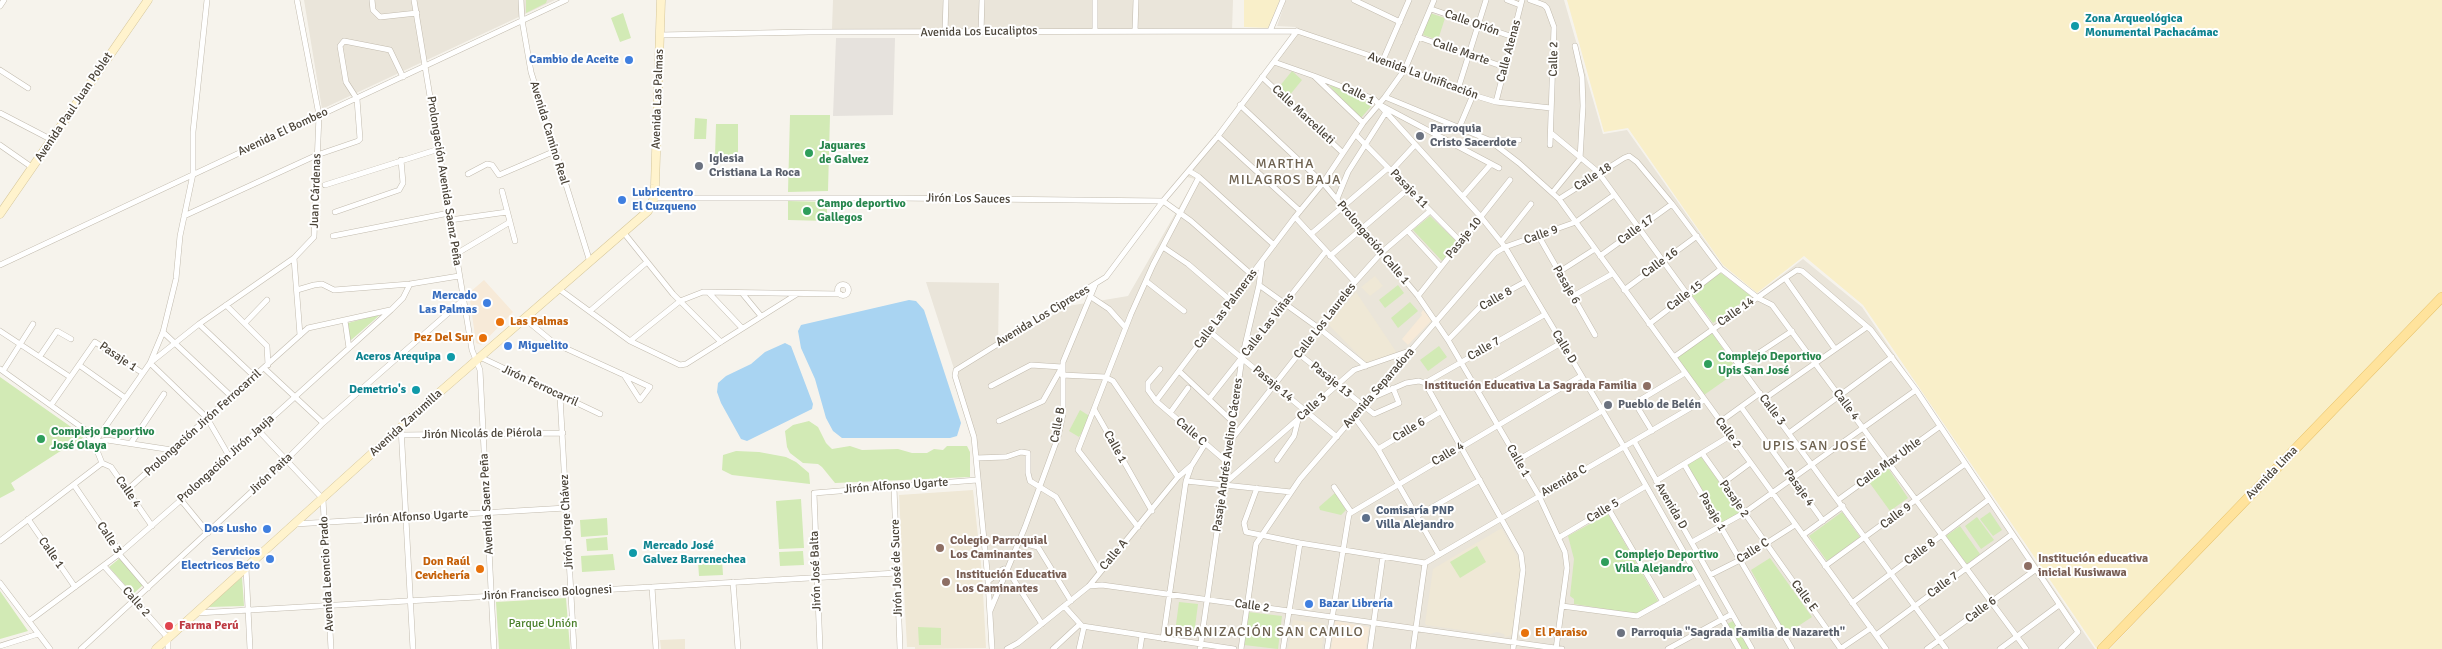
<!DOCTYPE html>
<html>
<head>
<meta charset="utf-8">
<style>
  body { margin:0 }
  canvas { display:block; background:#f6f3ec }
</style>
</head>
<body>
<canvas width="2442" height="649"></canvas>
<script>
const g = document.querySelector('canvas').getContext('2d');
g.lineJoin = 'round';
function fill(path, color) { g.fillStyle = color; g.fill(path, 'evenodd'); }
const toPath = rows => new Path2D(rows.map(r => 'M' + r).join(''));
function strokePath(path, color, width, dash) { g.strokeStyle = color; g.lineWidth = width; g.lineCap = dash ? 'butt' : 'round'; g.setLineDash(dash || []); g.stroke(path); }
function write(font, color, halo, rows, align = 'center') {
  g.font = font + ' Signika,sans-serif'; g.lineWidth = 4; g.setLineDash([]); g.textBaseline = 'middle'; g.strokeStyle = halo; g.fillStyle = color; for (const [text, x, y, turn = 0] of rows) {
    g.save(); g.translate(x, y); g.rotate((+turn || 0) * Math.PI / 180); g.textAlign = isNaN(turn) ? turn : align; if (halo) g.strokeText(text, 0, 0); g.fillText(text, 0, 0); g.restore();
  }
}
fill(toPath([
  [304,0,555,0,322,109],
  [833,0,1233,0,1232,31,1073,29,832,29],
  [1286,0,1564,0,1603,134,1627,130,1723,266,1757,294,1803,259,1862,307,2095,649,993,649,976,437,926,282,999,283,998,349,1068,306,1128,296,1195,179,1187,177,1296,27,1277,26]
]), '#eae5da');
fill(toPath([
  [484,280,513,312,481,345,476,343,469,293],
  [1423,310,1432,320,1408,345,1402,339,1422,315,1421,313],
  [1335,621,1369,627,1366,649,1331,649]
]), '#f7ead8');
fill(toPath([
  [836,38,895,38,893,115,833,116]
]), '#e6e2dd');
fill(toPath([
  [1375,276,1383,286,1370,296,1361,287],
  [1356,292,1397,353,1367,364,1328,324],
  [973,490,982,573,986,648,915,649,915,647,907,647,899,495],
  [1500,529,1502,529,1519,560,1521,567,1517,596,1514,602,1515,612,1512,635,1505,637,1504,634,1497,632,1490,634,1426,625,1425,623,1433,569],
  [1293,620,1325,624,1322,649,1288,649,1291,635,1294,632,1291,631],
  [685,639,685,649,661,649,660,640]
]), '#efe8d6');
fill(toPath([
  [526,0,547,0,546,3,526,13],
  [623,13,631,38,620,42,611,18],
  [1430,13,1445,18,1438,40,1423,35],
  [1292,71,1302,80,1289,96,1279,87],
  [1329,85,1371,100,1373,104,1360,119],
  [790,115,830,115,828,191,788,192],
  [695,118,707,119,706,139,694,139],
  [716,124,738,124,738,156,715,156],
  [788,201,827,202,827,221,788,220],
  [1430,216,1457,242,1442,261,1413,230],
  [1721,273,1751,296,1713,323,1691,294],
  [1398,285,1404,293,1385,308,1379,300],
  [1410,302,1418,311,1398,328,1391,318],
  [381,314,350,341,348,323],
  [1712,333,1738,371,1704,395,1677,357],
  [1439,346,1447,357,1428,371,1420,360],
  [0,377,84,436,79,442,59,452,11,483,15,490,0,498],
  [1080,410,1091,417,1079,437,1069,431],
  [809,421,818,427,826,443,832,449,850,446,862,450,898,449,912,453,927,453,934,449,943,450,947,446,967,446,970,452,970,477,835,483,822,467,818,464,803,463,790,453,787,447,785,431,793,425],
  [736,451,759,452,786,457,796,462,809,473,810,484,732,475,722,470,723,455],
  [1701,457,1741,512,1722,523,1687,464],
  [1888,468,1908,498,1890,511,1869,482],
  [1335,493,1346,510,1341,515,1320,510,1319,507],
  [801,499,804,548,779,549,776,501],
  [1842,512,1860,537,1827,561,1809,536],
  [1990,512,2002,530,1993,536,1980,519],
  [1608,514,1658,601,1637,614,1574,604,1574,599,1570,596,1574,559,1568,536],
  [1977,517,1994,540,1981,549,1965,526],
  [607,518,608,535,581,537,580,520],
  [1960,526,1980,554,1967,564,1946,536],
  [607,537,608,550,587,551,586,539],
  [1477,546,1486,562,1460,578,1450,562],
  [803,551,804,565,780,566,779,552],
  [613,554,615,570,582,572,581,556],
  [120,558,143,585,133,594,109,567],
  [1770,558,1812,617,1786,634,1751,570],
  [722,560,723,575,699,576,698,562],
  [242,577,244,606,208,607],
  [0,591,28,631,0,639],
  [566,598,570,649,499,649,496,602],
  [1179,602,1198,604,1194,635,1175,632],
  [1248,612,1282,616,1278,649,1244,645],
  [1733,621,1749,649,1741,649,1727,624],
  [918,627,941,628,941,645,919,645]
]), '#d2eab5');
fill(toPath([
  [1244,0,1280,0,1269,28,1244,27],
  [1567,0,2442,0,2442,292,2097,649,1863,305,1804,256,1757,293,1723,265,1628,128,1604,132],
  [2442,301,2442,649,2110,649,2345,401]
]), '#f9efc9');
fill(toPath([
  [909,300,916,301,924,310,961,423,957,436,950,438,842,438,833,431,826,418,815,379,801,348,798,331,801,325],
  [785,343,791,346,813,404,812,409,747,441,741,439,721,403,717,392,718,383,726,376,751,364,765,352]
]), '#a9d4f2');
const street = toPath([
  [372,0,373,10,380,17,417,13],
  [414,0,472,350,480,370,494,649],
  [521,0,522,20,531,72,590,262],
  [1354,0,1400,22],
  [1507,0,1520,5],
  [1530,0,1544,5,1547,8,1554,27,1550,145],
  [0,6,4,0],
  [1431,9,1513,37],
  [1095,31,1095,0],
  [1135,31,1136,0],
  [1270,31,1283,0],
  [945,32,946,0],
  [981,32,982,0],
  [660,35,809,32,1297,31,1383,60,1473,95,1496,102,1551,108],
  [1418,37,1504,67],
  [1383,60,1409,0],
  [1274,62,1314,76,1363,123],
  [0,70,28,88],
  [1314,76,1374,99,1481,217,1505,247,1624,447,1739,649],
  [1262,77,1343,153],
  [1458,89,1486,0],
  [1385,97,1405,69,1434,0],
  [1496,102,1522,0],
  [1240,105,1323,183,1418,296,1448,340,1539,496,1565,552,1567,568,1556,649],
  [1382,106,1499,168],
  [0,113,52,140],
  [1459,128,1473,95],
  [1551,133,1598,172,1946,649],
  [1356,135,1461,242],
  [1218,136,1300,211],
  [1490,140,1519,140],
  [0,145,33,168],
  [1189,171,1199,177,1274,245],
  [1391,171,1415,145],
  [468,174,487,164,492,165,499,175,555,151],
  [325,185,439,149],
  [502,191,515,241],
  [1553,192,1580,159,1583,106,1582,77,1575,46],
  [1463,196,1491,164],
  [654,198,897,198,1163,201,1191,221,1252,275],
  [1337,199,1348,172,1386,112],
  [1559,199,1624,158,1629,156,1637,162,1672,204,1721,269,1758,298,1772,305,2026,649],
  [335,212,399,190,403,183,401,160],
  [184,216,317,155,358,141,360,139,357,99,346,82,340,46,344,41,390,50,403,77],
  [1295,217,1355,282],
  [450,220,507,212],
  [1408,231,1441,267],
  [624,233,673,294,721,342],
  [1311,234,1388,168],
  [1538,235,1595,335],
  [333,236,449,213],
  [1501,242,1531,204],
  [1163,247,1188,264,1231,301],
  [456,254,510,222],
  [1330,256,1408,189],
  [1600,256,1672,204],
  [294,258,300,335],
  [0,265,566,0],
  [1559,272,1595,249],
  [1785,278,1835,349],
  [1146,281,1184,311],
  '837.5 290a5.5 5.5 0 1 1 11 0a5.5 5.5 0 1 1-11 0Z',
  [1259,285,1320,329,1366,366],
  [559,289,630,341,680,365,686,364,797,294],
  [297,290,314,285,322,284,334,290,410,284,459,276],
  [1624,290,1697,236],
  [709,293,742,328],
  [742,293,761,316],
  [1418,296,1510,180],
  [1573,296,1612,274],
  [1091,297,1109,309,1125,327],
  [226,305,267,346,268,365],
  [590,311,647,262],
  [525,319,554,343,624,375,650,387,640,400,624,375],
  [345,321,349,348],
  [245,323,267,300],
  [199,324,255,377],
  [1649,324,1721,269],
  [0,331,70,377],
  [1209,331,1337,437],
  [163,332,232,397],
  [1448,340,1481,306,1525,282],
  [630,341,680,301,703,292,840,294],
  [1299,354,1374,414,1399,403,1393,388],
  [40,356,57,331,71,339],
  [480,357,600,414],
  [1674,357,1785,278,1797,270,1802,271,1871,330,1916,390,2078,632,2061,649],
  [79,365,124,397],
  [1739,366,1792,331],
  [264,368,323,423],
  [0,369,84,429,94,443,107,440,172,450],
  [1160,369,1148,383,1148,390,1156,401,1227,462],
  [3,371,33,324],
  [1179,371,1233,422],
  [1062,375,1105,377,1113,381,1178,477],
  [1425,383,1521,554,1523,570,1513,649],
  [1425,383,1544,315],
  [991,386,1031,365,1062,367,1043,401,999,421],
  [1478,391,1561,343],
  [560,396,574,649],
  [1374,397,1406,383,1419,381,1425,383],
  [1209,399,1326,251],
  [1764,399,1867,327],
  [1156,401,1295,217,1323,183,1363,123,1385,97,1489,140,1519,163,1559,199,1886,649],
  [51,405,95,342,141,372],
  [1741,407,1823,521],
  [1094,409,1152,511],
  [1170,413,1188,388],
  [1355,418,1378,449,1439,555],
  [1720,422,1760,393],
  [401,427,413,649],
  [258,430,323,499,331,649],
  [1652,431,1635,403,1685,373],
  [1789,433,1892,357],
  [402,435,563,433],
  [1231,440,1355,282,1381,253,1430,211],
  [1634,441,1752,649],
  [131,443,164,394],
  [1378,449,1440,412],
  [1702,453,1841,649],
  [229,456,207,418,150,363,199,324,294,258,314,237,319,115,297,0],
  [976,458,1006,457,1021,452,1028,453,1028,473,1030,481,1056,497,1100,572],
  [1277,460,1294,436,1298,420],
  [1518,460,1602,411],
  [102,463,111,467,152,526],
  [1684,464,1792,649],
  [1186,481,1291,492],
  [1656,481,1730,436],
  [1723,483,1750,463],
  [1224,484,1354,370,1412,350],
  [74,485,117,548,119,554,148,588],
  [894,487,900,649],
  [1334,487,1351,512],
  [1257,488,1244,523,1246,532,1300,543,1425,563],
  [127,490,308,328,390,310],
  [181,500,208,533],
  [1838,500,1939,427],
  [1608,508,1663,602],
  [1417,516,1480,480],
  [28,519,75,587],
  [295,524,566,508],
  [1138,527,1078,450,1131,314,1153,265,1199,177],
  [1803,535,1843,506],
  [1560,537,1646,486],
  [0,541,102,463,94,443,150,363,163,332,176,279,180,236,193,174,193,132,207,0],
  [1019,542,1038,547,1071,601],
  [1692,542,1744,513,1916,390],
  [1425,563,1704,400],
  [104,566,168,638,168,649],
  [1825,566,1965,464],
  [246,568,250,649],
  [1002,570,1012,577,1042,624],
  [1710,575,1740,560,1795,525],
  [988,581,1004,569],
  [733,582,738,649],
  [0,583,50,649],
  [1089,586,1102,585,1562,649],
  [652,587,656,649],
  [1852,603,1988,500],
  [1064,606,1082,626,1234,649],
  [1562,606,1637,616,1700,581],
  [990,611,1025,527,1058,437,1063,414,1063,362,1095,285],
  [197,613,897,573],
  [29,621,119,554,181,500,391,310,403,298,410,284],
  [1876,635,2011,535],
  [1163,639,1186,481,1191,467],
  [0,646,38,634],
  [81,649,286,460,323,423,463,300],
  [820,649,814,493,977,480],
  [992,649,988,581,974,437,955,376,956,370,1106,277,1163,201,1218,136,1297,31],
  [1007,649,1018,643,1089,586,1178,477,1192,465,1205,444],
  [1053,649,1080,624],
  [1079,649,1084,627],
  [1140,649,1142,636],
  [1200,649,1242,358,1259,285,1262,262],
  [1241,649,1256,544,1300,479,1495,253,1505,247,1576,222,1614,195],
  [1283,649,1300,543],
  [1327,649,1349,514,1581,376],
  [1370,649,1383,556],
  [1413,649,1425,563],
  [1668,649,1732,614],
  [1840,649,1871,628],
  [1927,649,2035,570],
  [2000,649,2059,605]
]);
const secondary = toPath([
  [0,214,148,0],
  [156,649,441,391,648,211,654,198,655,185,661,0]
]);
const primary = toPath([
  [2102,649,2442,297]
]);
strokePath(street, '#c2bbae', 6);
strokePath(secondary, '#d6c79b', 9);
strokePath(primary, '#e6c16a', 10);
strokePath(street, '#fff', 5);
strokePath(secondary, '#fff3cd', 8);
strokePath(primary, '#ffe39c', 9);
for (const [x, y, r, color] of [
  [2075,26,5,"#0f9aa8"],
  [629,60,5,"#3f7fe0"],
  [1420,136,5,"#6b7280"],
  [809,153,5,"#2e9e5b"],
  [699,166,5,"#6b7280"],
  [622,200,5,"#3f7fe0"],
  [807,211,5,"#2e9e5b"],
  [487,303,5,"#3f7fe0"],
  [500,322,5,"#e8710a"],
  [483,338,5,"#e8710a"],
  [508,346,5,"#3f7fe0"],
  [451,357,5,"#0f9aa8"],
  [1708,364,5,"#2e9e5b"],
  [1647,386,5,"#8d6e63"],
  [416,390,5,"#0f9aa8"],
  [1608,405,5,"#6b7280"],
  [41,439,5,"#2e9e5b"],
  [1366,518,5,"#5c6f8a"],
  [267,529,5,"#3f7fe0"],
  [940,548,5,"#8d6e63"],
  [633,553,5,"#0f9aa8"],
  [270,559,5,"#3f7fe0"],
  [1605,562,5,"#2e9e5b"],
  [2028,566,5,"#8d6e63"],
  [480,569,5,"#e8710a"],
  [946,582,5,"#8d6e63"],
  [1309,604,5,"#3f7fe0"],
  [169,626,5,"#e0444e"],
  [1525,633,5,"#e8710a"],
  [1621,633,5,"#6b7280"]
]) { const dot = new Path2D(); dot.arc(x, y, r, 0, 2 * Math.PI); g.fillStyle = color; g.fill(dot); strokePath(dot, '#fff', 2); }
write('bold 12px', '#0d838f', '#fff', [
  ["Zona Arqueológica",2085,19],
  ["Monumental Pachacámac",2085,33],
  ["Aceros Arequipa",441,357,"right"],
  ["Demetrio's",406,390,"right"],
  ["Mercado José",643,546],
  ["Galvez Barrenechea",643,560]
], 'left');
write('12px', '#4b4439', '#fff', [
  ["Calle Orión",1472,23,19],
  ["Avenida Los Eucaliptos",979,32,-1],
  ["Calle Atenas",1509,51,-75],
  ["Calle Marte",1461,52,19],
  ["Calle 2",1554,59,-89],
  ["Avenida La Unificación",1423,76,20],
  ["Calle 1",1358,94,26],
  ["Avenida Las Palmas",658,99,-88],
  ["Avenida Paul Juan Poblet",74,107,-56],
  ["Calle Marcelleti",1303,115,43],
  ["Avenida El Bombeo",283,132,-25],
  ["Avenida Camino Real",549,133,73],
  ["Calle 18",1593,177,-32],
  ["Prolongación Avenida Saenz Peña",444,181,81],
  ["Pasaje 11",1409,189,46],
  ["Juan Cárdenas",316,191,-88],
  ["Jirón Los Sauces",968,199,1],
  ["Calle 17",1636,230,-36],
  ["Calle 9",1541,235,-19],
  ["Pasaje 10",1464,238,-51],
  ["Prolongación Calle 1",1373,243,50],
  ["Calle 16",1660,263,-36],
  ["Pasaje 6",1566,285,60],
  ["Calle 15",1685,296,-37],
  ["Calle 8",1496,299,-30],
  ["Calle Las Palmeras",1226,309,-53],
  ["Calle 14",1736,312,-35],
  ["Avenida Los Cipreces",1043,316,-31],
  ["Calle Los Laureles",1325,321,-52],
  ["Calle Las Viñas",1268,325,-52],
  ["Calle D",1564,347,59],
  ["Calle 7",1484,349,-30],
  ["Pasaje 1",118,357,34],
  ["Pasaje 13",1331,380,39],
  ["Pasaje 14",1273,384,40],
  ["Jirón Ferrocarril",540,386,25],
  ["Avenida Separadora",1379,388,-49],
  ["Calle 4",1846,405,53],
  ["Calle 3",1312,407,-42],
  ["Calle 3",1772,410,53],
  ["Prolongación Jirón Ferrocarril",203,423,-42],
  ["Avenida Zarumilla",406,423,-42],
  ["Calle B",1058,425,-79],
  ["Calle 6",1409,430,-31],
  ["Calle C",1191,432,41],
  ["Calle 2",1728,433,54],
  ["Jirón Nicolás de Piérola",482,434,-1],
  ["Calle 1",1115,447,61],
  ["Calle 4",1448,454,-31],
  ["Pasaje Andrés Avelino Cáceres",1228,455,-82],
  ["Prolongación Jirón Jauja",226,459,-42],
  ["Calle 1",1518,461,60],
  ["Calle Max Uhle",1889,463,-36],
  ["Avenida Lima",2272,473,-46],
  ["Jirón Paita",271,474,-43],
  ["Avenida C",1564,481,-30],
  ["Jirón Alfonso Ugarte",896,486,-4],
  ["Pasaje 4",1799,488,54],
  ["Calle 4",128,492,55],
  ["Pasaje 2",1734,499,55],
  ["Avenida Saenz Peña",487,504,-93],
  ["Avenida D",1671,506,60],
  ["Calle 5",1603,511,-31],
  ["Pasaje 1",1712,512,60],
  ["Calle 9",1896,516,-36],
  ["Jirón Alfonso Ugarte",416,517,-3],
  ["Jirón Jorge Chávez",567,522,-93],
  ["Calle 3",109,538,57],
  ["Calle C",1753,551,-32],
  ["Calle 8",1920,552,-37],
  ["Calle 1",51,553,55],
  ["Calle A",1114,555,-50],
  ["Jirón José de Sucre",897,568,-92],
  ["Jirón José Balta",816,571,-92],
  ["Avenida Leoncio Prado",327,574,-93],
  ["Calle 7",1943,585,-36],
  ["Jirón Francisco Bolognesi",547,593,-3],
  ["Calle E",1804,596,54],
  ["Calle 2",136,602,49],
  ["Calle 2",1252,606,8],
  ["Calle 6",1981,610,-36]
]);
write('bold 12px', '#366cbe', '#fff', [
  ["Cambio de Aceite",619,60],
  ["Lubricentro",632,193,"left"],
  ["El Cuzqueno",632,207,"left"],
  ["Mercado",477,296],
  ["Las Palmas",477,310],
  ["Miguelito",518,346,"left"],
  ["Dos Lusho",257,529],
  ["Servicios",260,552],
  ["Electricos Beto",260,566],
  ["Bazar Librería",1319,604,"left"]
], 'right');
write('bold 12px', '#5b616d', '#fff', [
  ["Parroquia",1430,129],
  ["Cristo Sacerdote",1430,143],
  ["Iglesia",709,159],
  ["Cristiana La Roca",709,173],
  ["Pueblo de Belén",1618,405],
  ["Parroquia \"Sagrada Familia de Nazareth\"",1631,633]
], 'left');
write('bold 12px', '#27864d', '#fff', [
  ["Jaguares",819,146],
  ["de Galvez",819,160],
  ["Campo deportivo",817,204],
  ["Gallegos",817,218],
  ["Complejo Deportivo",1718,357],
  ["Upis San José",1718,371],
  ["Complejo Deportivo",51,432],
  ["José Olaya",51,446],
  ["Complejo Deportivo",1615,555],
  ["Villa Alejandro",1615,569]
], 'left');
write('bold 12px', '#c56008', '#fff', [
  ["Las Palmas",510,322],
  ["Pez Del Sur",473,338,"right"],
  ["Don Raúl",470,562,"right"],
  ["Cevichería",470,576,"right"],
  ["El Paraiso",1535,633]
], 'left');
write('bold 12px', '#785e54', '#fff', [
  ["Institución Educativa La Sagrada Familia",1637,386,"right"],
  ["Colegio Parroquial",950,541],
  ["Los Caminantes",950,555],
  ["Institución educativa",2038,559],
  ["inicial Kusiwawa",2038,573],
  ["Institución Educativa",956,575],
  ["Los Caminantes",956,589]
], 'left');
write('bold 12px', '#4e5e75', '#fff', [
  ["Comisaría PNP",1376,511],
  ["Villa Alejandro",1376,525]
], 'left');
write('12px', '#4a7f2a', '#fff', [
  ["Parque Unión",543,624]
]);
write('bold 12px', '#be3a42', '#fff', [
  ["Farma Perú",179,626]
], 'left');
g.letterSpacing = '1px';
write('14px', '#6e6250', '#fff', [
  ["MARTHA",1285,164],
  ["MILAGROS BAJA",1285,180],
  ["UPIS SAN JOSÉ",1815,446],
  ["URBANIZACIÓN SAN CAMILO",1264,632]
]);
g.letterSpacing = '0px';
</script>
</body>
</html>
